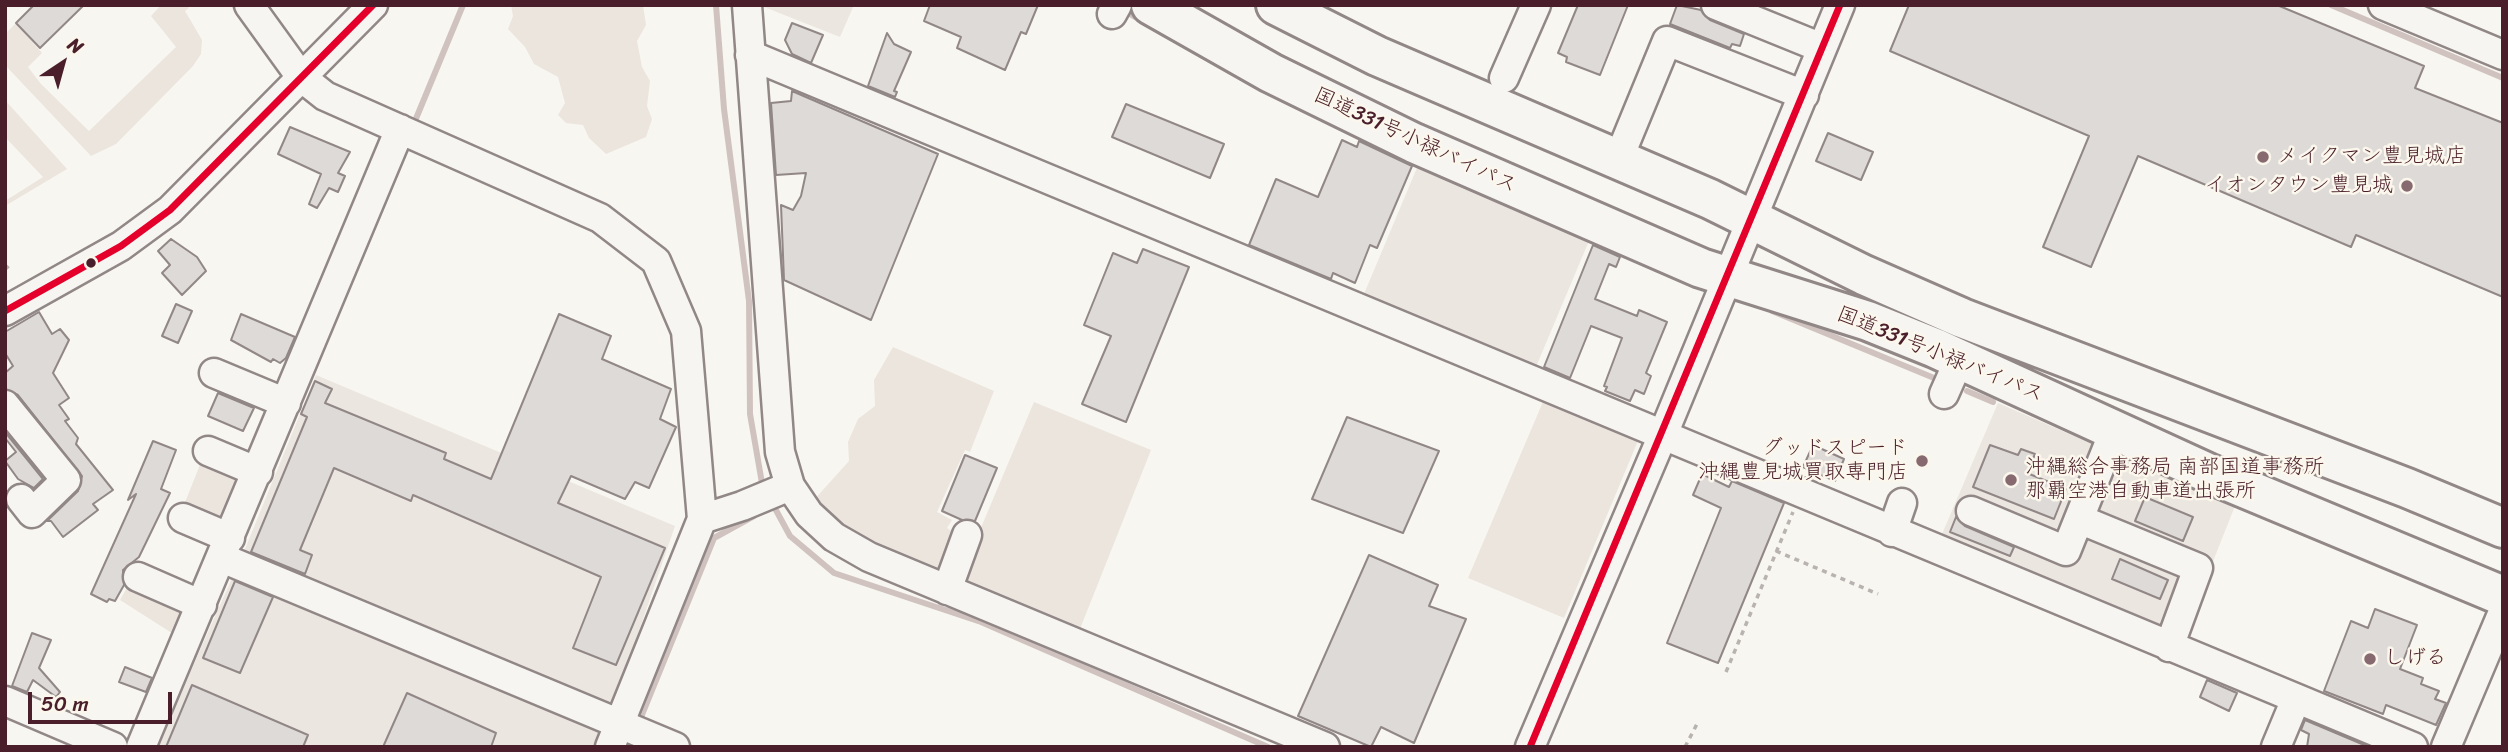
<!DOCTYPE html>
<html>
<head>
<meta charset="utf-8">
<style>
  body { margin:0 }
  #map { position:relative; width:2508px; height:752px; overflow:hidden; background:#f8f6f0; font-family:Sriracha,sans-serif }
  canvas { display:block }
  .frame { position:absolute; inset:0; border:7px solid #4a1f2b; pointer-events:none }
  .north { position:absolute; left:28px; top:28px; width:70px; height:70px; -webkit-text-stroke:5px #fbf7ec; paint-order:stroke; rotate:36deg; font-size:19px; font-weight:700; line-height:28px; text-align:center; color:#4a1f2b }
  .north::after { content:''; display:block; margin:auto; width:24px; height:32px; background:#4a1f2b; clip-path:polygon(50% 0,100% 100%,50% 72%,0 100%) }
  .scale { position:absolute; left:28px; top:692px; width:144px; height:32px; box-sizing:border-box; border:4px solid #4a1f2b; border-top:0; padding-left:9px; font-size:21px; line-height:24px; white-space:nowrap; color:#4a1f2b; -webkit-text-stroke:5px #fbf7ec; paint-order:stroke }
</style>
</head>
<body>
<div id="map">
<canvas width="2508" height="752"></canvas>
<div class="frame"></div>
<div class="north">N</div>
<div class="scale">50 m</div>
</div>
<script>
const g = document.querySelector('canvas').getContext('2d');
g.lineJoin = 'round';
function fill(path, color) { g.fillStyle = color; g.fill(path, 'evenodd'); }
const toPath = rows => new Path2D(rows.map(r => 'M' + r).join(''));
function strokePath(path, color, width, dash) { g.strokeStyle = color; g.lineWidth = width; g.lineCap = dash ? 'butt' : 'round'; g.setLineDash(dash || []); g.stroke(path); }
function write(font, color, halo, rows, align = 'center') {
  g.font = font + ' Sriracha,"Klee One",sans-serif'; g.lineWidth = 5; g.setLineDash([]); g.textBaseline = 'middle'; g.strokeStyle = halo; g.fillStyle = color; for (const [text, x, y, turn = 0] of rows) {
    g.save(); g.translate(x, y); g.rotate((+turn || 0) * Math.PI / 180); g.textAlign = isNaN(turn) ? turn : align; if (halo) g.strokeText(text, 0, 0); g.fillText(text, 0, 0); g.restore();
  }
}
fill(toPath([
  [759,5,854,5,840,37],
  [1419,163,1591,236,1533,374,1361,301],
  [316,375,675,526,620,686,594,747,157,747,245,549],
  [1998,403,2235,506,2182,639,1939,541]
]), '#ebe6df');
fill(toPath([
  [161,5,187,5,189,8,185,11,202,40,201,54,193,66,116,144,91,156,5,65,5,34,16,23,42,53,28,67,41,84,89,131,176,47,151,16],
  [511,5,643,5,646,25,637,41,642,67,650,81,647,106,652,119,646,137,606,154,589,138,583,125,566,123,558,115,565,103,558,77,534,64,525,47,508,29,513,16],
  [5,100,67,169,5,206,5,201,43,177,5,137],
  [893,347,994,391,970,452,965,450,937,512,952,520,947,528,958,535,945,578,876,549,832,522,813,501,849,461,848,442,858,419,875,406,874,380],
  [1545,397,1640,436,1564,618,1468,578],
  [1034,402,1151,450,1078,634,958,582],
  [203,457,244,474,222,527,182,510],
  [129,584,189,610,178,637,120,600]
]), '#ece5de');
strokePath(toPath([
  [716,5,724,109,749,301,750,414,763,489],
  [2331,5,2503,78],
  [1130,14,1145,23],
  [415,121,463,5],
  [1772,311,1934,378],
  [1967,391,1993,402],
  [771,501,790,536,834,573,981,622,1268,747],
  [639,722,714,538,754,516]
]), '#d0c3bf', 6);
const building = toPath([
  [34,5,84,5,40,48,16,23,34,5],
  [930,5,1038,5,1026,34,1021,32,1005,70,957,48,961,37,924,21,930,5],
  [1578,5,1628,5,1600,75,1566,62,1567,57,1558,53,1578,5],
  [1677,5,1701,10,1710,20,1744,34,1740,46,1732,44,1730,48,1670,24,1677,5],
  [1909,5,2277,5,2424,66,2415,88,2503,123,2503,297,2356,235,2351,247,2138,156,2091,267,2043,247,2089,136,1890,51,1909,5],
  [792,23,823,35,811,63,792,54,785,40,792,23],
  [887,33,894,44,911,52,894,91,897,92,895,97,868,86,887,33],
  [792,91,938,154,871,320,784,280,781,205,793,210,801,196,806,173,776,175,771,103,791,101,792,91],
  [1126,104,1224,144,1210,178,1112,137,1126,104],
  [290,127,350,152,338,173,345,176,338,192,329,188,317,208,309,204,321,174,278,154,290,127],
  [1828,133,1873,152,1861,180,1816,161,1828,133],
  [1342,140,1357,147,1359,141,1412,166,1377,248,1370,245,1355,283,1333,273,1331,279,1249,245,1276,179,1318,197,1342,140],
  [171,239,197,257,206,271,182,295,162,273,170,265,158,251,171,239],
  [1593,245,1620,257,1616,267,1609,264,1595,299,1637,316,1639,310,1667,322,1646,373,1651,376,1644,394,1635,390,1630,401,1605,391,1607,387,1604,386,1622,338,1591,326,1570,378,1544,367,1593,245],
  [1143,249,1189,267,1126,422,1082,404,1111,336,1084,325,1113,253,1137,263,1143,249],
  [176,304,192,311,178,343,162,336,176,304],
  [39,312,52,334,60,329,69,340,53,373,69,398,59,405,69,419,65,421,78,438,76,444,113,490,93,504,98,510,63,537,51,521,47,521,78,491,82,476,18,395,5,389,5,373,13,366,5,353,5,332,39,312],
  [241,314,295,337,286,358,280,363,273,359,271,362,231,340,241,314],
  [559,314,611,336,602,359,671,389,660,419,676,427,649,488,635,482,625,499,571,476,558,503,665,548,616,665,573,648,601,577,413,495,411,501,334,468,300,550,312,555,305,574,251,552,307,417,301,414,315,381,332,389,325,403,446,453,444,459,491,479,559,314],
  [218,393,254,408,243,431,208,416,218,393],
  [1347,417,1439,451,1403,533,1312,499,1347,417],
  [5,432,43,479,34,488,18,479,5,461,16,452,5,438,5,432],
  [153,441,176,450,161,489,170,493,139,557,123,570,124,585,115,601,109,599,107,602,91,594,136,494,128,500,153,441],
  [1813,445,1844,459,1835,481,1803,467,1813,445],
  [1990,445,2018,455,2021,449,2035,454,2027,473,2066,489,2054,519,1973,487,1990,445],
  [965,455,997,468,975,521,962,520,942,511,965,455],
  [1702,474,1729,487,1732,481,1784,503,1718,663,1667,643,1721,508,1693,495,1702,474],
  [2145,497,2193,517,2183,541,2135,521,2145,497],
  [1956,517,1965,526,2014,547,2010,556,1950,532,1956,517],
  [1369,555,1438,585,1429,606,1466,619,1414,743,1381,727,1371,747,1298,716,1369,555],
  [2120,559,2168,580,2160,599,2112,579,2120,559],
  [235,581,273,597,240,673,203,658,235,581],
  [2375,609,2417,625,2400,669,2423,678,2421,684,2439,691,2435,699,2446,703,2436,725,2386,705,2383,714,2324,691,2351,621,2368,628,2375,609],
  [32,633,51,640,39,668,60,692,56,697,33,680,27,692,12,686,32,633],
  [125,667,152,678,146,692,119,682,125,667],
  [2207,680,2237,693,2229,711,2200,697,2207,680],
  [192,685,308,735,303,747,166,747,192,685],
  [407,693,496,733,491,747,383,747,407,693],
  [2305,720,2369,747,2307,747,2309,734,2301,730,2305,720]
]);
fill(building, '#dedad7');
strokePath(building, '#918787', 2);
const minor = toPath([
  [249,5,301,77,325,96,600,218,656,261,686,331,702,519,610,747],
  [747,5,780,452,790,486,809,514,834,537,869,557,1325,747],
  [1716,5,1822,48],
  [2383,5,2503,55],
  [1112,14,1117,5],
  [750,55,2413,747],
  [1504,78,1536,5],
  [1618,160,1667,41,1804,95],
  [5,311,121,246,170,210,373,5],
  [214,373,286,403],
  [1944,394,1960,358],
  [5,405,66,480,32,513,21,499],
  [208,451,258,472],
  [1971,511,2066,551,2115,429],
  [183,518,230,538],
  [702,519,742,506,790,486],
  [2079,519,2198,568,2169,647],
  [1892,532,1902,503],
  [222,558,675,747],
  [138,577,202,605],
  [947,590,967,535],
  [5,701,113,747],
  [141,747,400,129],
  [1530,747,1662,437,1840,5],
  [2276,747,2296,699],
  [2446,747,2503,612]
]);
const highway = toPath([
  [1151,5,1271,73,1414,143,1701,268,1868,321,1935,348,2208,473,2503,596],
  [1276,5,1377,56,1710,199,1864,275,1962,318,2407,488,2503,528]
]);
strokePath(minor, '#918787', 33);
strokePath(highway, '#918787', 44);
strokePath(toPath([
  [5,265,10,270],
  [1776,551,1878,594],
  [1726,672,1793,512],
  [1685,747,1698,722]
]), '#b8b3b1', 3.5, [5, 5]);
strokePath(minor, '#f6f5f1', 28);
strokePath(highway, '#f6f5f1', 38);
strokePath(toPath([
  [5,311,121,246,170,210,373,5],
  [1530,747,1840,5]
]), '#e4002b', 7);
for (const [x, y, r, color] of [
  [2263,157,7,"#876a70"],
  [2407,186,7,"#876a70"],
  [91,263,6,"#4a1f2b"],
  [1922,461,7,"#876a70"],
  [2011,480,7,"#876a70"],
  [2370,659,7,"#876a70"]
]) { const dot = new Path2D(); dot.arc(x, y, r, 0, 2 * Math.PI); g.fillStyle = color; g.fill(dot); strokePath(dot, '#fbf7ec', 2.5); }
write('21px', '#4a1f2b', '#fbf7ec', [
  ["国道331号小禄バイパス",1415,141,25],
  ["国道331号小禄バイパス",1940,355,22]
]);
write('21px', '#4a1f2b', '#fbf7ec', [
  ["メイクマン豊見城店",2277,157],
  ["イオンタウン豊見城",2393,186,"right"],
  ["グッドスピード",1908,449,"right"],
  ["沖縄豊見城買取専門店",1908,473,"right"],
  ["沖縄総合事務局 南部国道事務所",2025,468],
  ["那覇空港自動車道出張所",2025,492],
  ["しげる",2384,659]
], 'left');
</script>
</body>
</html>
